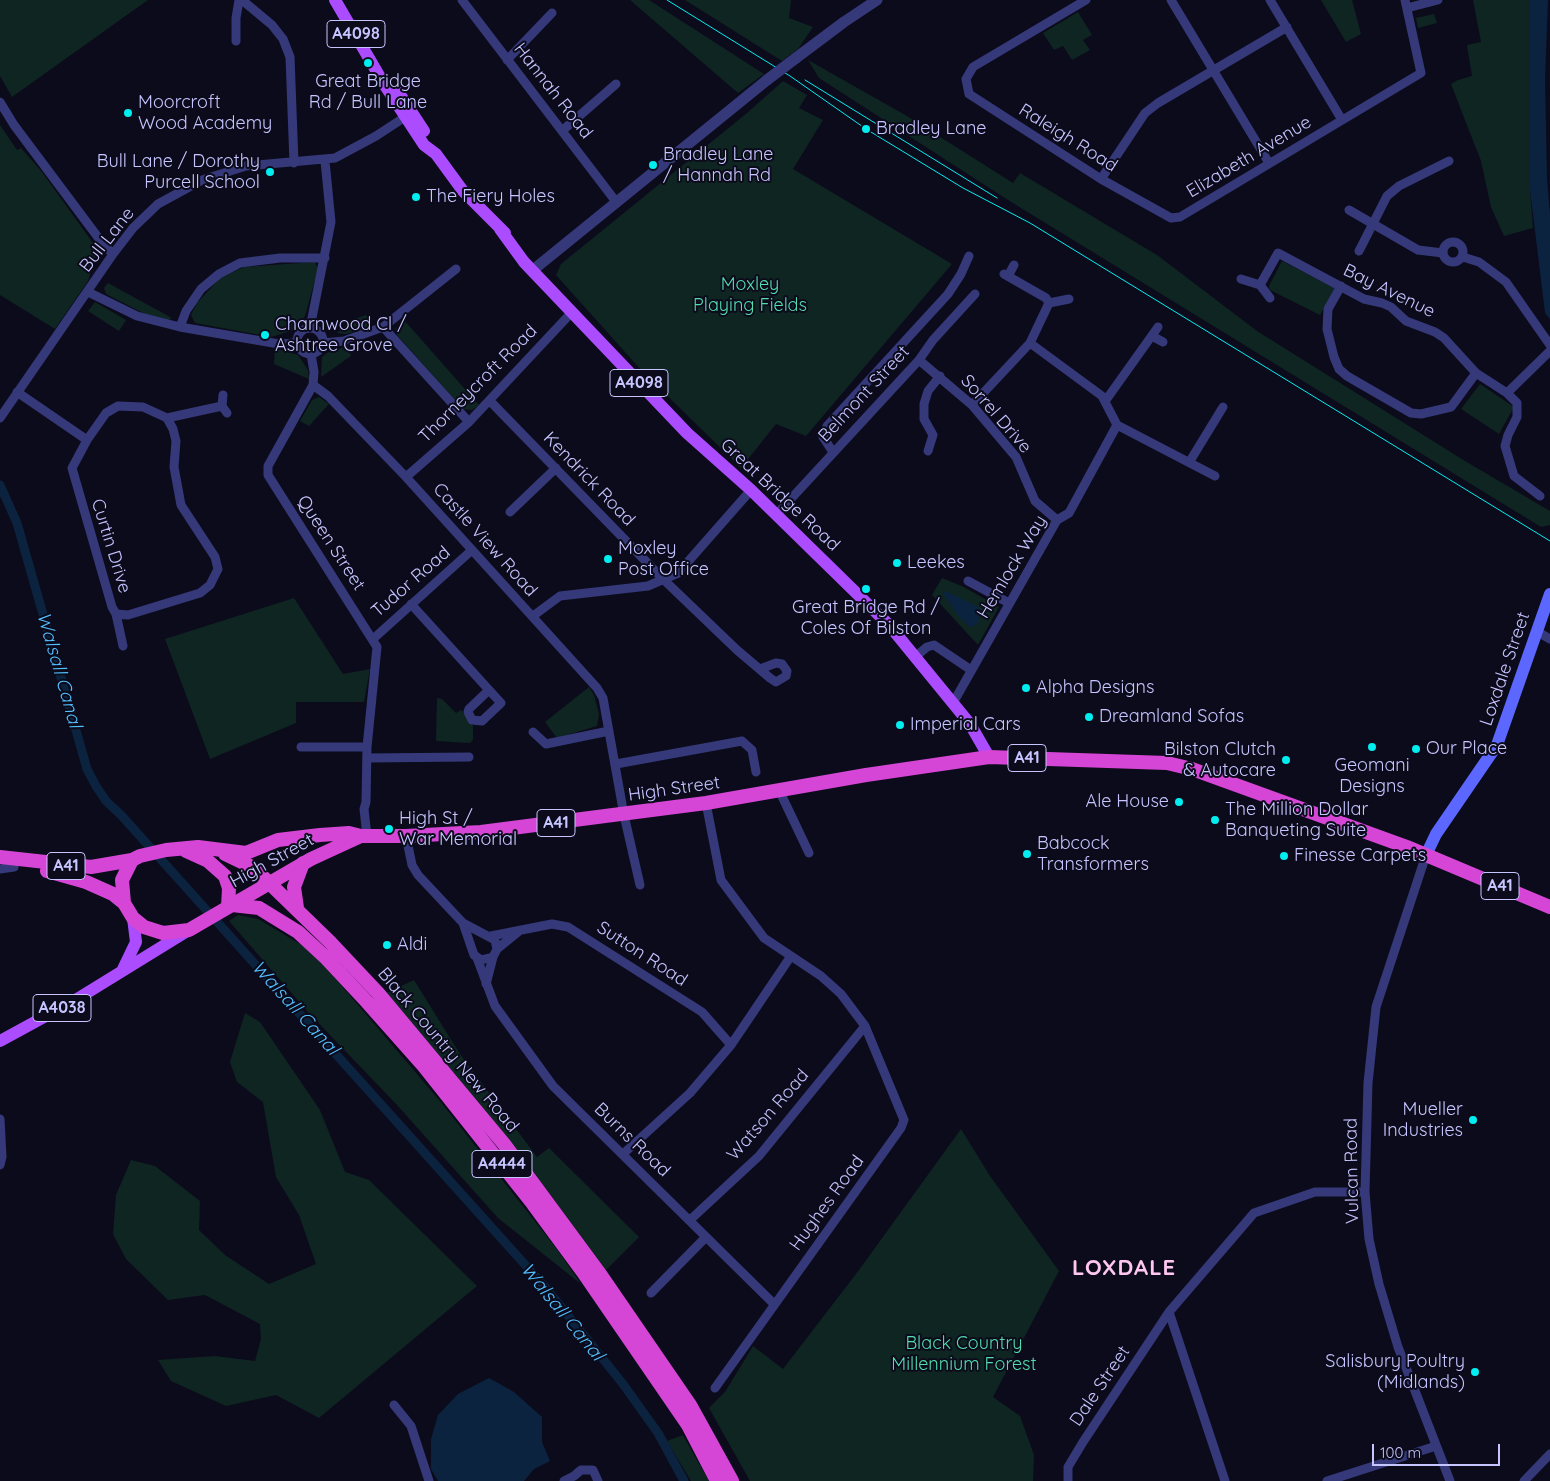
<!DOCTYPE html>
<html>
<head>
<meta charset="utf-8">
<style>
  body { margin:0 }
  #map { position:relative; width:1550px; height:1481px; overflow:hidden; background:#0c0b1b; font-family:Quicksand,sans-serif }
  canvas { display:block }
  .scale { position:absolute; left:1372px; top:1444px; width:128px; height:22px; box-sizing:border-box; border:2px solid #c6c5ff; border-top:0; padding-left:6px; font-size:15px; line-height:18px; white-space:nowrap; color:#c6c5ff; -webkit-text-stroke:4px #0c0b1b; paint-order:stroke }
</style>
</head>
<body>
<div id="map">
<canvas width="1550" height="1481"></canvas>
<div class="scale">100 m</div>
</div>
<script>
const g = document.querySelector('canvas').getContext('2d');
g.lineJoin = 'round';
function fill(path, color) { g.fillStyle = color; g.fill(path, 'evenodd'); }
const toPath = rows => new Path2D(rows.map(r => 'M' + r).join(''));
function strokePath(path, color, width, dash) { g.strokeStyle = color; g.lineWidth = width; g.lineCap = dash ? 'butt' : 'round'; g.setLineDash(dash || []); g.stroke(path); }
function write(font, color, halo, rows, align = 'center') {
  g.font = font + ' Quicksand,sans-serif'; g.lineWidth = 4; g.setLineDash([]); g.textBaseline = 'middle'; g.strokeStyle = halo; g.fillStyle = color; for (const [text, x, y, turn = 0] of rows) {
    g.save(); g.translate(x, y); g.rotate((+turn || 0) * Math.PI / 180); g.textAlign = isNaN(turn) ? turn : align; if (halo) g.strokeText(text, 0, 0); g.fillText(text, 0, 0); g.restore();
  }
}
fill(toPath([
  [0,0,148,0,12,97,0,76],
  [630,0,649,0,764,74,738,93],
  [685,0,791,0,789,18,813,27,798,49,782,61],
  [1321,0,1352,0,1361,34,1346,42],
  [1473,0,1530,0,1530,190,1533,228,1504,236,1491,207,1481,161,1451,84,1458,80,1472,76,1467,45,1481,42],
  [1078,12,1092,35,1083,40,1090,50,1072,60,1063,46,1054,50,1043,33],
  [1434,14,1437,23,1418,28,1416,18],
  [808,60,907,116,1013,183,1020,173,1157,255,1257,331,1465,461,1550,511,1550,525,1541,527,1008,200,819,78],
  [783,81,807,95,799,108,823,120,793,169,952,264,806,436,776,424,741,468,642,371,556,275,561,264,747,113],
  [0,125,17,150,21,148,42,172,98,250,88,281,55,329,0,295],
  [1282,261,1335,288,1320,315,1270,290,1269,286],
  [315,262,318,269,305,316,294,330,271,337,195,323,191,315,197,303,220,278,244,267],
  [108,283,172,318,169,320,145,314,106,294,104,288],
  [95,302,126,320,119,331,88,311],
  [366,315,372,327,346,334,337,333,352,320],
  [404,320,479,405,472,410,463,409,397,335,395,329],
  [347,346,351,356,321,377,322,357,327,353],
  [275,348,298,355,308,370,309,379,274,364],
  [1480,384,1514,407,1499,434,1461,409],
  [319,397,329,404,309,426,300,421,312,400],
  [942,578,964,587,999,607,978,645,932,595],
  [294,598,343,674,370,669,364,702,296,702,296,723,210,759,165,639],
  [589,687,594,695,599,714,597,726,557,738,545,722],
  [437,698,442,699,456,713,461,710,473,726,473,740,470,743,436,741],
  [238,915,258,919,312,951,440,1101,556,1248,581,1284,498,1218,397,1105,308,1012,229,921],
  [414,980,460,1054,537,1157,549,1148,639,1237,606,1270,529,1166,386,993],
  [245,1013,260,1022,320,1110,345,1172,369,1180,477,1286,319,1418,276,1395,226,1406,171,1381,158,1360,215,1356,255,1361,261,1339,260,1324,205,1295,168,1300,126,1259,113,1234,116,1195,131,1160,155,1166,200,1201,199,1230,225,1255,269,1284,316,1264,299,1215,276,1177,263,1102,237,1082,230,1062],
  [961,1129,990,1176,1059,1271,993,1397,1020,1416,1034,1455,1033,1481,750,1481,709,1408,725,1392,753,1346,783,1369,859,1270],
  [683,1435,709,1481,691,1481,667,1441]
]), '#0e2522');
fill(toPath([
  [1530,0,1548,0,1545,79,1547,179,1550,214,1550,319,1545,313,1542,288,1530,190],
  [946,591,980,608,978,624,970,627,961,619,943,594],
  [489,1378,514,1392,542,1417,542,1442,550,1461,534,1469,524,1481,438,1481,431,1469,431,1439,438,1415,458,1394]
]), '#0b233f');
strokePath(toPath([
  [0,485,17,523,87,769,96,786,106,801,121,815,546,1288,623,1384,658,1433,684,1481]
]), '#0b233f', 9);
strokePath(toPath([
  [242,0,272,25,283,39,290,57,294,163],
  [462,0,617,203],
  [1086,0,973,67,966,79,969,94,1101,179,1171,218,1180,217,1421,73,1405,0],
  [1171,0,1269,163],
  [1270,0,1342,120],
  [1407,8,1438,0],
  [236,41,236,18,239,0],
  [507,60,552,13],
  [0,102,14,125,103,244,113,254],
  [563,130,616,84],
  [1101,179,1145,113,1158,103,1287,27],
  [1349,210,1418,250,1443,253],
  '1443 252a10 10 0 1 1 20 0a10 10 0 1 1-20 0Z',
  [1359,251,1387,196,1399,186,1449,161],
  [1463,257,1479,262,1506,282,1550,345],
  [1004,274,1046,298,1049,303,1030,343,1102,396,1117,425,1215,476],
  [1008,276,1014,265],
  [1241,279,1260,285,1270,298],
  [1260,285,1278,253,1364,299,1382,303,1391,307,1406,321,1435,332,1444,338,1476,373,1507,393,1517,403,1517,417,1508,435,1505,446,1514,476,1540,496],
  [1341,286,1328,309,1327,329,1334,357,1339,369,1347,376,1411,413,1421,414,1451,407,1476,373],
  [88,292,137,316,180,327,279,344,297,343],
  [1049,303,1069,299],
  [180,327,186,311,201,289,219,274,240,263,280,258,325,258],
  [383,327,469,422],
  '297 341a13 13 0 1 1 26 0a13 13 0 1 1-26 0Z',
  [310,328,331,222,325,161],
  [1152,336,1163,342],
  [323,343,344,341,383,327,456,269],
  [311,354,314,372,313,385,268,466,268,475,377,647,367,747,366,802,364,809,367,836],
  [919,360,972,405,1016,457,1035,501,1057,520],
  [313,385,328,396,406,477,597,688,603,698,606,715,624,815,640,885],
  [17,392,87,440,106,413,118,406,143,407,167,418,173,429,176,441,174,467,181,505,215,557,218,569,210,585,200,593,128,615,116,614,112,607,72,468,87,440],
  [1507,393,1550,351],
  [223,395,222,406,227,413],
  [1106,400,1158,327],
  [490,401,664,580,737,650,770,678,776,682,786,676,787,671,782,664,776,663,760,669],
  [972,405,1030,343],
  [0,418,113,254,133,228,158,204,202,180,246,166,335,158,376,136,405,117,407,113],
  [167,418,222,406],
  [928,451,933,435,924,419,924,404,928,391,940,376],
  [833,452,823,437,827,426,948,294,961,274,969,256],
  [1190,461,1223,407],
  [406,477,469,422,572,312],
  [510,512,556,468],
  [776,515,919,360,933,340,975,294],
  [968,581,1009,603],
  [411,604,489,690,501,703,482,721,472,720,468,712,469,709,489,690],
  [116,614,123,646],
  [533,616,560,596,648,586,678,573,751,490],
  [1538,632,1550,639],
  [373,639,472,550],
  [915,657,927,647,934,645,971,670],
  [953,703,1057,520,1069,513,1117,425],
  [533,732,546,744,609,731],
  [301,747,367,747],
  [367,758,469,757],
  [616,764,742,741,752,750,756,772],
  [779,790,809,853],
  [706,803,721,880,764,938,821,976,841,994,865,1026,904,1120,901,1128,715,1388],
  [406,836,412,865,418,875,463,923,495,940,497,949,493,957,481,960,474,955,463,923],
  [1426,855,1376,1007,1368,1083,1365,1192,1369,1239,1379,1284,1398,1347,1450,1481],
  [0,869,14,867],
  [491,936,552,924,568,927,702,1012,731,1045],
  [497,949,518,932],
  [477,958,495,1006,553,1086,774,1304],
  [486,984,493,957],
  [0,1119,2,1157,0,1165],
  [623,1154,690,1093,731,1045,791,956],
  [690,1220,759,1156,865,1026],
  [651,1293,706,1237],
  [1169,1312,1225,1481],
  [394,1405,411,1426,429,1481],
  [564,1481,574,1476,581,1470,593,1470,598,1481],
  [1068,1481,1068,1467,1083,1442,1169,1312,1254,1213,1315,1192,1365,1192],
  [1327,1481,1436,1446],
  [1524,1481,1550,1454]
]), '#35397a', 9);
strokePath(toPath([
  [796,58,844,22,877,0],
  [533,270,767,80]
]), '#35397a', 11);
strokePath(toPath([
  [1426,855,1436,834,1497,745,1550,594]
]), '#5c67ff', 12);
strokePath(toPath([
  [335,0,384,84,424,145,436,154,463,191,505,233],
  [399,93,424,131],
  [500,229,524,262,687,433,751,490,889,625,970,724,989,757],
  [123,969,136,942,133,918],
  [0,1041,77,999,189,930]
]), '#ac4cff', 12);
strokePath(toPath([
  [361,836,311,859,189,930,163,933,144,927,133,918,124,903,122,880,132,860,140,856,166,850,198,847,246,853,278,840,320,835,349,833,361,836,406,836,481,832,706,803,866,775,989,757,1167,763,1192,769,1407,847,1550,907],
  [186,851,208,861,225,876,229,888,228,907],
  [225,854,250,866,262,876,330,942,378,993,504,1144,600,1274,690,1405,732,1481],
  [0,857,91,867,132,860],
  [47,871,86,882,113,894,124,903],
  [232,905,259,908,298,932,325,957,367,1002,422,1064,533,1204,583,1272,688,1425,717,1481],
  [297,908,294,887,303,863]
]), '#d646d6', 14);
strokePath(toPath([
  [667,0,790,76,866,129,963,188,1030,223,1550,541],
  [805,80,997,198]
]), '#00eef0', 1);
strokePath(toPath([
  [767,80,796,58]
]), '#35397a', 11);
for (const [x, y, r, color] of [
  [368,63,5,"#00eef0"],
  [128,113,5,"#00eef0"],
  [866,129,5,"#00eef0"],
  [653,165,5,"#00eef0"],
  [270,172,5,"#00eef0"],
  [416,197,5,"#00eef0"],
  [265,335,5,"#00eef0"],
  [608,559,5,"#00eef0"],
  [897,563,5,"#00eef0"],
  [866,589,5,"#00eef0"],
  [1026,688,5,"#00eef0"],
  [1089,717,5,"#00eef0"],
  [900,725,5,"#00eef0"],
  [1372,747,5,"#00eef0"],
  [1416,749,5,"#00eef0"],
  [1286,760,5,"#00eef0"],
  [1179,802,5,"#00eef0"],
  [1215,820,5,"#00eef0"],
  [389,829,5,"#00eef0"],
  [1027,854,5,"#00eef0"],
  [1284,856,5,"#00eef0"],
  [387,945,5,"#00eef0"],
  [1473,1120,5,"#00eef0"],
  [1475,1372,5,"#00eef0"]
]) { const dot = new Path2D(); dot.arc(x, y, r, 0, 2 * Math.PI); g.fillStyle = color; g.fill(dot); strokePath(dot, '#0c0b1b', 2); }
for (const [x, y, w] of [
  [356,34,58],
  [639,383,58],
  [1027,758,38],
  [556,823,38],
  [66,866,38],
  [1500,886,38],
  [62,1008,58],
  [502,1164,60]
]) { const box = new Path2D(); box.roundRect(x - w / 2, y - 13.5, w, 27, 4); g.fillStyle = '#0c0b1b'; g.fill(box); strokePath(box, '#c6c5ff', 1); }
write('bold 16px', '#c6c5ff', null, [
  ["A4098",356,34],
  ["A4098",639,383],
  ["A41",1027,758],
  ["A41",556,823],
  ["A41",66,866],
  ["A41",1500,886],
  ["A4038",62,1008],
  ["A4444",502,1164]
]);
write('18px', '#c6c5ff', '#0c0b1b', [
  ["Great Bridge",368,82,"center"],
  ["Rd / Bull Lane",368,103,"center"],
  ["Moorcroft",138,103],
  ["Wood Academy",138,124],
  ["Bradley Lane",876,129],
  ["Bradley Lane",663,155],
  ["/ Hannah Rd",663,176],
  ["Bull Lane / Dorothy",260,162,"right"],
  ["Purcell School",260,183,"right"],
  ["The Fiery Holes",426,197],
  ["Charnwood Cl /",275,325],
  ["Ashtree Grove",275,346],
  ["Moxley",618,549],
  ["Post Office",618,570],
  ["Leekes",907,563],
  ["Great Bridge Rd /",866,608,"center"],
  ["Coles Of Bilston",866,629,"center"],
  ["Alpha Designs",1036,688],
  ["Dreamland Sofas",1099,717],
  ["Imperial Cars",910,725],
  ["Our Place",1426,749],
  ["Bilston Clutch",1276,750,"right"],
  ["& Autocare",1276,771,"right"],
  ["Geomani",1372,766,"center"],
  ["Designs",1372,787,"center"],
  ["Ale House",1169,802,"right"],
  ["The Million Dollar",1225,810],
  ["Banqueting Suite",1225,831],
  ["High St /",399,819],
  ["War Memorial",399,840],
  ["Babcock",1037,844],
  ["Transformers",1037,865],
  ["Finesse Carpets",1294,856],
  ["Aldi",397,945],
  ["Mueller",1463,1110,"right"],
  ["Industries",1463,1131,"right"],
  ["Salisbury Poultry",1465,1362,"right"],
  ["(Midlands)",1465,1383,"right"]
], 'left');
write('18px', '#c6c5ff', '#0c0b1b', [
  ["Hannah Road",553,91,52],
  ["Raleigh Road",1068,138,32],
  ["Elizabeth Avenue",1249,157,-31],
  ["Bull Lane",107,240,-52],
  ["Bay Avenue",1389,291,26],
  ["Thorneycroft Road",478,384,-45],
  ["Belmont Street",864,394,-47],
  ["Sorrel Drive",996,414,49],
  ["Kendrick Road",589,479,46],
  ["Great Bridge Road",780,495,43],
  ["Castle View Road",485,540,48],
  ["Queen Street",331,543,57],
  ["Curtin Drive",111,546,73],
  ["Hemlock Way",1012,567,-59],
  ["Tudor Road",411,582,-41],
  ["Loxdale Street",1505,669,-71],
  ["High Street",674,789,-8],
  ["High Street",272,861,-29],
  ["Sutton Road",642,954,33],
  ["Black Country New Road",448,1050,50],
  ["Watson Road",768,1115,-49],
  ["Burns Road",632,1140,44],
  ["Vulcan Road",1352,1171,-91],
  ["Hughes Road",827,1203,-54],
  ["Dale Street",1100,1386,-56]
]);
write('18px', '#52ddae', '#0c0b1b', [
  ["Moxley",750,285],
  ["Playing Fields",750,306],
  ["Black Country",964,1344],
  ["Millennium Forest",964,1365]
]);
write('italic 19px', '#53bfff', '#0c0b1b', [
  ["Walsall Canal",59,670,74],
  ["Walsall Canal",295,1008,48],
  ["Walsall Canal",562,1312,51]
]);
g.letterSpacing = '1px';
write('bold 22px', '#ffc7f0', '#0c0b1b', [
  ["LOXDALE",1124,1268]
]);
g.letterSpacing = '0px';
</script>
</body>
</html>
